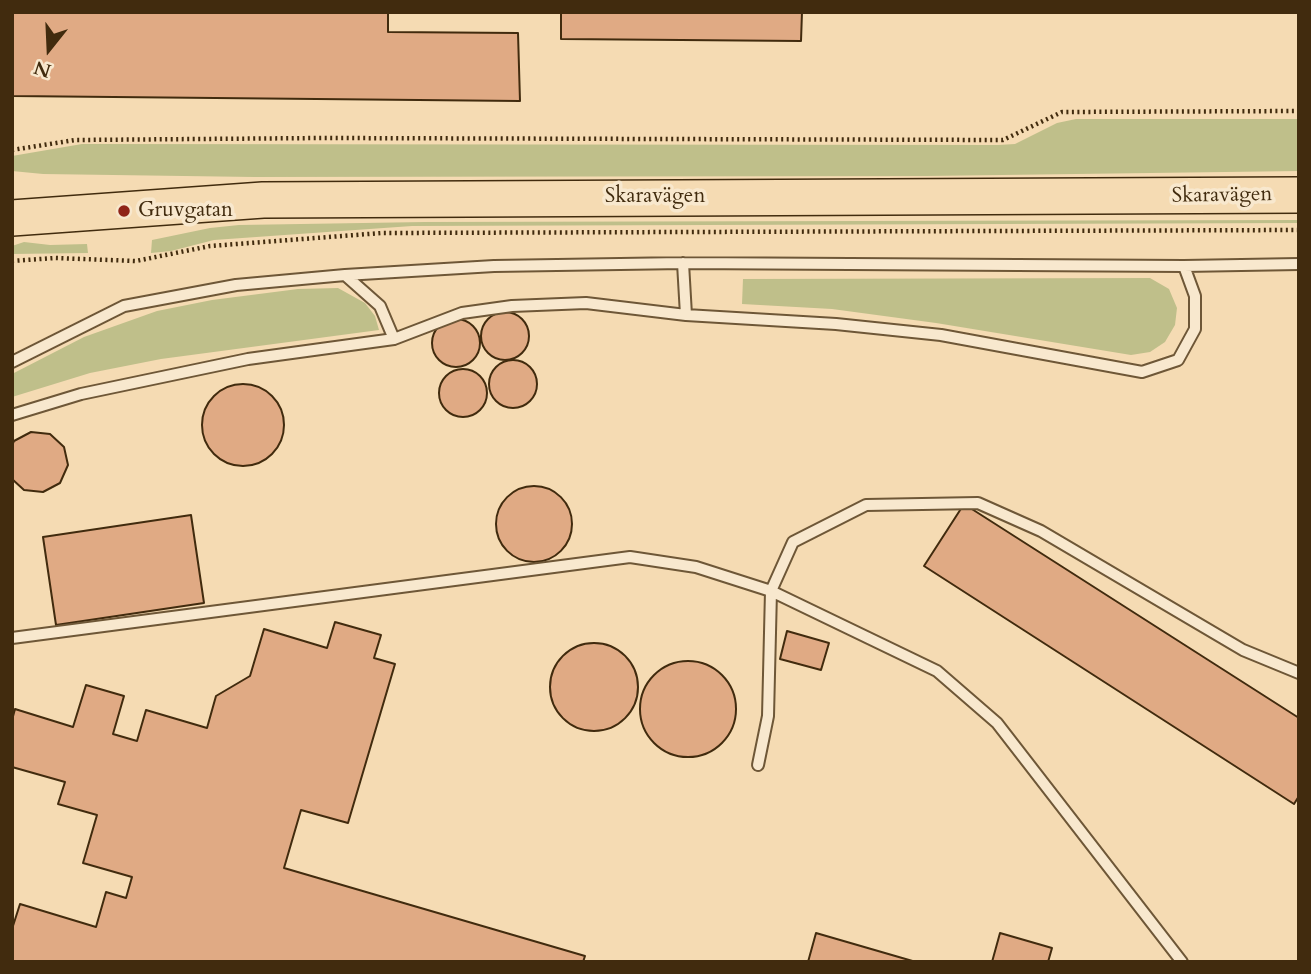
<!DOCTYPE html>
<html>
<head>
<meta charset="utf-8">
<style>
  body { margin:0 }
  #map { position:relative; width:1311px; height:974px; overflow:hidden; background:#f5dbb3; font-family:Cardo,serif }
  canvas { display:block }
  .frame { position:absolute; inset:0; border:14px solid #412b0e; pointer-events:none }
  .north { position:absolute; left:14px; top:14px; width:70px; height:70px; -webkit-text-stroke:5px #f8e8ce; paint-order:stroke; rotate:198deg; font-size:19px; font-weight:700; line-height:28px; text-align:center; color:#412b0e }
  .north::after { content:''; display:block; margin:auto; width:24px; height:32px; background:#412b0e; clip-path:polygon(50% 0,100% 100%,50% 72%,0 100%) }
</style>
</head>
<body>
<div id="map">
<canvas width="1311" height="974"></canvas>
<div class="frame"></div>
<div class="north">N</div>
</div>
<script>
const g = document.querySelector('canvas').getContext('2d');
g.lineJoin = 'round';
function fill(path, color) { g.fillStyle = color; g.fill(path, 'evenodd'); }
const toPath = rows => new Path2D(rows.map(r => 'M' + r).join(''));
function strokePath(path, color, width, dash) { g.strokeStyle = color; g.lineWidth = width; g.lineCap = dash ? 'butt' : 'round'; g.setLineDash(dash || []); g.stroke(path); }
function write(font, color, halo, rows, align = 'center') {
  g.font = font + ' Cardo,serif'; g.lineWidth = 7; g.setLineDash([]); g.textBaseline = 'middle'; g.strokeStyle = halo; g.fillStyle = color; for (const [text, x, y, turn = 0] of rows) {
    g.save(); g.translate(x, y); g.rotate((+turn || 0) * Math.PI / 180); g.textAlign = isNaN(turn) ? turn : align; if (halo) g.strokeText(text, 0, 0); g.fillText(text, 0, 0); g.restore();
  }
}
fill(toPath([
  [1076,119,1299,119,1299,171,927,176,254,177,43,174,12,171,12,156,82,144,998,145,1015,144,1057,123],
  [1299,220,1299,223,412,226,214,240,171,251,151,253,152,240,210,228,239,225,425,222],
  [24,242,50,245,87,244,88,253,12,254,12,246],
  [1150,278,1169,289,1177,308,1175,325,1165,342,1150,352,1131,355,936,323,832,309,742,304,743,279],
  [338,288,365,303,375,316,379,330,161,359,90,373,12,397,12,374,84,337,157,311,212,300,298,289]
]), '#bfbf8a');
const building = toPath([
  [12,12,388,12,388,32,518,33,520,101,12,96,12,12],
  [561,12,802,12,801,41,561,39,561,12],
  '481 336a24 24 0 1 1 48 0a24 24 0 1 1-48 0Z',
  '432 343a24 24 0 1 1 48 0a24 24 0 1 1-48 0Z',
  '489 384a24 24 0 1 1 48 0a24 24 0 1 1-48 0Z',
  '439 393a24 24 0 1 1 48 0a24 24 0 1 1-48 0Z',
  '202 425a41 41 0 1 1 82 0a41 41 0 1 1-82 0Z',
  [31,432,50,434,64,447,68,465,60,483,43,492,24,490,12,479,12,446,14,441,31,432],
  '496 524a38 38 0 1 1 76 0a38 38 0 1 1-76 0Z',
  [964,504,1299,718,1299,796,1294,804,924,566,964,504],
  [191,515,204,603,56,625,43,537,191,515],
  [335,622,381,635,374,658,395,664,348,823,301,810,284,868,585,956,583,962,12,962,12,929,20,904,96,927,106,892,126,898,132,877,83,863,97,815,58,804,65,782,12,767,12,720,15,709,73,727,86,685,124,696,113,734,137,741,146,710,207,728,216,696,250,676,264,629,327,648,335,622],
  [787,631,829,643,821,670,780,659,787,631],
  '550 687a44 44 0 1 1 88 0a44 44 0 1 1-88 0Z',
  '640 709a48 48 0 1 1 96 0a48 48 0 1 1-96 0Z',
  [816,933,916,962,808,962,816,933],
  [1000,933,1052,948,1048,962,992,962,1000,933]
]);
fill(building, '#e0aa84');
strokePath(building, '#412b0e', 2);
const service = toPath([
  [683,263,686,315],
  [345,275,380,306,394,339],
  [12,362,124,306,236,285,345,275,494,266,683,263,1184,266,1299,264],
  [12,415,81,394,248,359,394,339,462,313,512,306,586,303,686,315,836,324,941,335,1142,372,1178,360,1195,329,1195,296,1184,266],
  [12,638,630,557,696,567,771,591,937,671,997,723,1182,962],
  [758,765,768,716,771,591,793,542,866,505,978,503,1041,531,1243,650,1299,673]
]);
const primary = toPath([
  [12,218,263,200,1299,195]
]);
strokePath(service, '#6e5737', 14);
strokePath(primary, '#412b0e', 38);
strokePath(toPath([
  [12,150,75,140,323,138,1003,140,1062,112,1299,111],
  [12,261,55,258,136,261,210,246,382,233,1299,230]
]), '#412b0e', 4.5, [2, 3.5]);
strokePath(service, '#f8e8ce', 10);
strokePath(primary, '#f5dbb3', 35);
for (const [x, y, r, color] of [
  [124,211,7,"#8f2418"]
]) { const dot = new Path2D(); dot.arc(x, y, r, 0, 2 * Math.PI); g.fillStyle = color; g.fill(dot); strokePath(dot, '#f8e8ce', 2.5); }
write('21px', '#412b0e', '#f8e8ce', [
  ["Skaravägen",1222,196,-1],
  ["Skaravägen",655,197]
]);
write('21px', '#412b0e', '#f8e8ce', [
  ["Gruvgatan",138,211]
], 'left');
</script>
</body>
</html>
